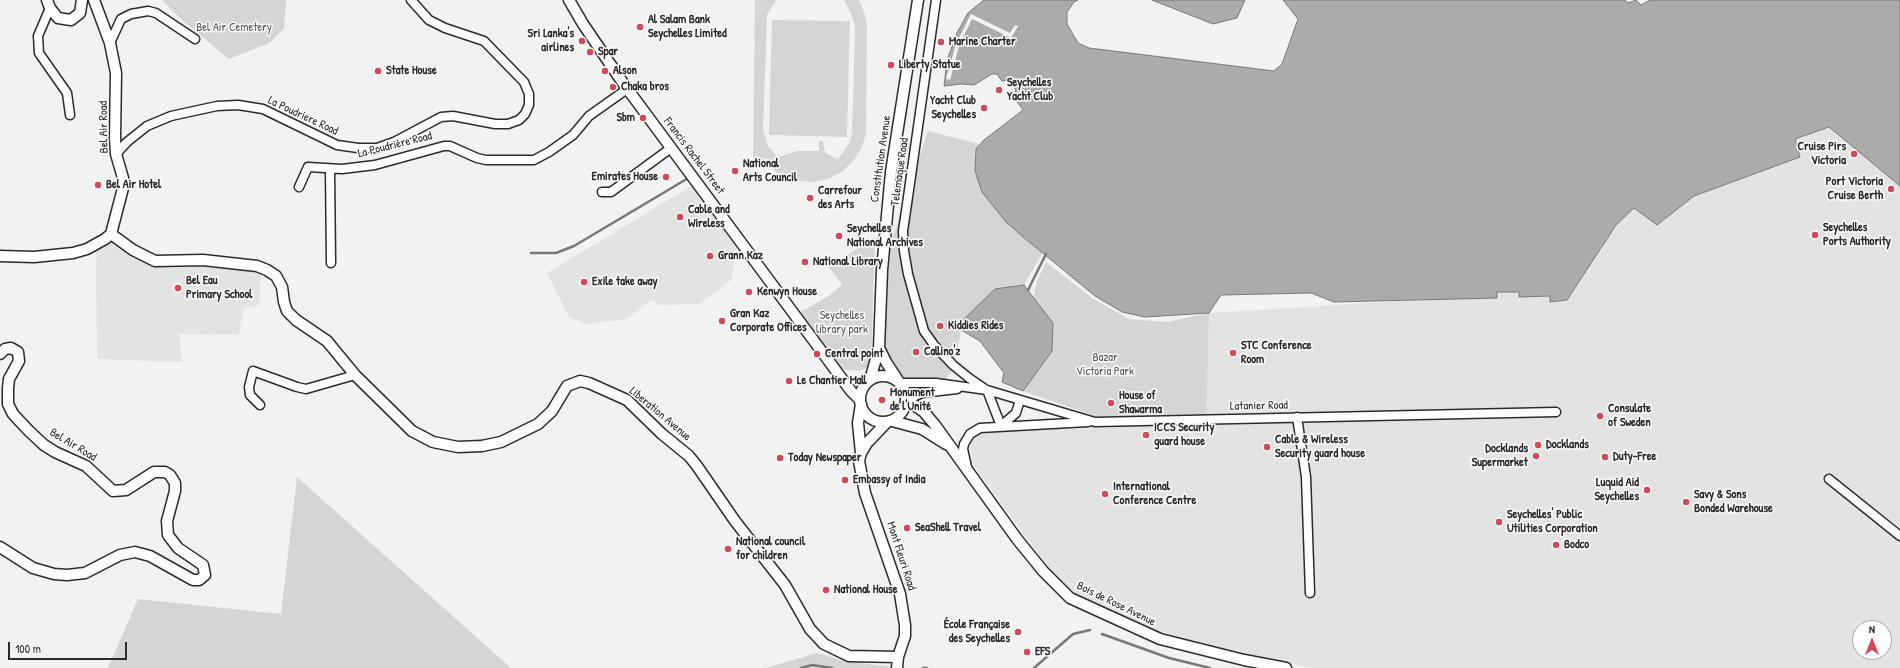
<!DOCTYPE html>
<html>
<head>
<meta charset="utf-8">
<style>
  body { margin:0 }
  #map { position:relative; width:1900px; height:668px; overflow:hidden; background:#f2f2f2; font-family:"Patrick Hand",sans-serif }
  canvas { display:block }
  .north { position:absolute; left:1852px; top:620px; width:40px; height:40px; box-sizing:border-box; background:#fff; border:1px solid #aaa; border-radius:50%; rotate:0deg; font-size:11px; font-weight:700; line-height:16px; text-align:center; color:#2b2b2b }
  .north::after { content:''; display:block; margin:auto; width:14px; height:18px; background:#d1495b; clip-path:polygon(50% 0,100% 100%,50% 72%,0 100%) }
  .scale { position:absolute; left:8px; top:642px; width:119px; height:18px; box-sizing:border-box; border:2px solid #2b2b2b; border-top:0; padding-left:5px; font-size:12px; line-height:14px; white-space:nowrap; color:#2b2b2b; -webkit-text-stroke:3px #fff; paint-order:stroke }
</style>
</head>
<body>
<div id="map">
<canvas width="1900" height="668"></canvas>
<div class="north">N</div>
<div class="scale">100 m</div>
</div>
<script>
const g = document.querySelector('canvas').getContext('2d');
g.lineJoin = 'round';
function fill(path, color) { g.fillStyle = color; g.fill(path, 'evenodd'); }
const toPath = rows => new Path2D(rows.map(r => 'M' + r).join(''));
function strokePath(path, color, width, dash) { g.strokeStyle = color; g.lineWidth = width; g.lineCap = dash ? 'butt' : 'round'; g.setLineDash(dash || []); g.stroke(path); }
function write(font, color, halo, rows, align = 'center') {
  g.font = font + ' "Patrick Hand",sans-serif'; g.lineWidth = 3; g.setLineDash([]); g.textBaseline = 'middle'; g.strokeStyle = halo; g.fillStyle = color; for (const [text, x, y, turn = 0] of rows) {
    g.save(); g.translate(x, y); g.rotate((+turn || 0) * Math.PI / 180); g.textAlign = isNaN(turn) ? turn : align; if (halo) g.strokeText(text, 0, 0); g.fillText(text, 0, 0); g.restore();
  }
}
fill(toPath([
  [1829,127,1900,186,1900,668,1313,668,1245,656,1162,634,1077,596,1048,567,972,463,970,441,977,431,1090,428,1098,417,1207,414,1209,313,1418,300,1497,298,1497,292,1519,292,1519,297,1550,296,1550,302,1567,300,1616,225,1634,208,1657,225,1694,196,1800,157,1795,139],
  [1860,628,1884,628,1884,652,1860,652],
  [693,185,737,243,731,280,699,304,660,305,651,300,627,319,586,324,569,317,547,273],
  [112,239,144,258,184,264,261,272,259,305,243,309,239,335,179,334,182,362,97,359,96,251]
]), '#e3e3e3');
fill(toPath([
  [162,0,286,0,284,29,269,43,229,59,183,21],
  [755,0,776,0,767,15,763,130,768,146,778,157,797,151,819,151,819,141,823,141,825,153,838,159,850,142,852,134,855,25,850,11,844,0,859,0,860,2,865,15,867,25,866,134,862,147,854,160,843,171,829,179,813,182,790,180,780,175,766,164,753,164],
  [772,20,850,21,847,137,769,135],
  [928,131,979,144,975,154,975,171,982,192,1006,222,1043,252,1024,285,995,289,963,320,954,368,944,382,899,383,879,348,882,270],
  [875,237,871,365,860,371,843,369,795,315,829,296,842,285,829,267],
  [1046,262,1092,298,1129,319,1166,322,1209,313,1207,414,1098,417,1023,391,1052,351,1053,323,1034,298,1036,283],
  [297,477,511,668,108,668,138,599,281,614],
  [817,653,845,661,892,667,892,668,765,668]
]), '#d5d5d5');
const water = toPath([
  [984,0,1078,0,1074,2,1067,12,1067,24,1078,43,1089,48,1274,71,1282,64,1298,19,1283,0,1625,0,1628,3,1636,0,1641,5,1650,0,1900,0,1900,186,1829,127,1795,139,1800,157,1694,196,1657,225,1634,208,1616,225,1567,300,1550,302,1550,296,1519,297,1519,292,1497,292,1497,298,1334,302,1311,293,1221,295,1209,313,1145,317,1122,312,1095,296,1022,236,1006,222,982,192,975,171,976,149,984,140,1023,110,1013,96,1016,90,1011,82,1008,80,1002,81,997,74,992,74,974,85,961,84,944,86,947,60,957,33,968,13,984,0],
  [1152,0,1245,0,1237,18,1213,24,1152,0],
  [1024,285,1053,323,1052,351,1023,391,1002,382,1004,373,980,341,961,330,963,320,995,289,1024,285]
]);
fill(water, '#ababab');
strokePath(water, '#787878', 1);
fill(toPath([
  [971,14,1010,33,1015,25,1018,26,1011,38,972,19,959,46,950,80,946,79,956,44]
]), '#f2f2f2');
strokePath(toPath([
  [531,253,556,253,574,246,690,177],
  [1028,290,1046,254],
  [1102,634,1169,658,1210,668],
  [801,668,812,665,832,668],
  [923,668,927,668],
  [1034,668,1073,634,1090,630]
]), '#787878', 2.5);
const minor = toPath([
  [936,0,908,197,903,231,904,251,908,274,924,331,934,345,953,365,969,378,985,389],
  [50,8,38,36,39,53,67,93,70,115],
  [110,43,121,19,131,14,148,11,156,13,195,39],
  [116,154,127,142,147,126,171,116,217,106,238,105,263,109,337,145,358,148,377,148,394,142,441,117,453,116,495,124,508,124,519,120,525,114,529,105,529,94,524,82,484,41,445,28,429,20,411,0],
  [330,169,331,263],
  [299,187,308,167,342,169,375,165,444,146,450,146,477,158,486,160,534,160,549,152,573,135,589,116,627,89],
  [602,192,611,192,671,148],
  [899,383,936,383,987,390,1095,422,1556,412],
  [987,390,1001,426,1016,413,1020,400],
  [907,400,922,393,957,389],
  [260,405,250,395,249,387,253,371,297,387,306,389,355,375],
  [1297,417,1306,477,1310,593],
  [967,467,963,449,964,444,970,434,980,428,1088,422],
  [1829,479,1900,536]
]);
const major = toPath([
  [47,0,50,8,58,18,71,20,80,13,82,0],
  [569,0,583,24,623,83,851,391,860,400],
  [111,234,133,250,155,261,203,260,257,266,267,270,276,276,282,287,284,302,287,311,296,320,327,341,355,375,412,431,433,442,458,447,482,446,501,442,538,424,552,411,567,386,580,381,589,383,627,400,662,434,689,456,697,466,735,521,785,585,810,629,824,644,849,656,898,657],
  [0,256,34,257,73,253,87,249,105,239,111,234,123,188,123,178,116,154,115,138,116,73,110,43,94,0],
  [879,348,886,362,899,382],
  [0,354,5,349,11,348,18,352,19,361,9,379,8,388,8,404,13,414,29,431,44,445,55,452,86,466,113,491,126,490,154,472,165,472,170,475,175,483,175,491,167,521,168,535,178,548,203,565,205,575,199,580,193,580,150,556,135,552,120,555,85,573,67,575,54,574,33,568,0,547],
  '860 399a23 23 0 1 1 46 0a23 23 0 1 1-46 0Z',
  [870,380,879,348,882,270,891,172,918,0],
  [907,400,924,412,935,425,1017,539,1043,571,1070,598,1160,639,1244,660,1286,668],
  [861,404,858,423,861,453,859,461,865,493,900,594,905,625,905,636,898,657,897,668],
  [892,421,922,429,946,444],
  [861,453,867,443,887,422]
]);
strokePath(minor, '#2b2b2b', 11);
strokePath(major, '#2b2b2b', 13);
strokePath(minor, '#fff', 8);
strokePath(major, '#fff', 10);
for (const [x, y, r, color] of [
  [640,27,4,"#d1495b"],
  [582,41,4,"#d1495b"],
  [941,42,4,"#d1495b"],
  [590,52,4,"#d1495b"],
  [891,65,4,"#d1495b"],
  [378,71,4,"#d1495b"],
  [605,71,4,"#d1495b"],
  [613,87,4,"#d1495b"],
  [999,90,4,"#d1495b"],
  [984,108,4,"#d1495b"],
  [643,118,4,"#d1495b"],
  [1854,154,4,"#d1495b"],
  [735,171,4,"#d1495b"],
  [666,177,4,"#d1495b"],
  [98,185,4,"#d1495b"],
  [1891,189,4,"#d1495b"],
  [810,198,4,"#d1495b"],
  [680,217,4,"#d1495b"],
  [1815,235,4,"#d1495b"],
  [839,236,4,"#d1495b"],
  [710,256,4,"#d1495b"],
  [805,262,4,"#d1495b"],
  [584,282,4,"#d1495b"],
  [178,288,4,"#d1495b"],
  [749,292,4,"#d1495b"],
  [722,321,4,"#d1495b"],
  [940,326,4,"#d1495b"],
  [916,352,4,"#d1495b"],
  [1233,353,4,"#d1495b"],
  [817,354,4,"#d1495b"],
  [789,381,4,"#d1495b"],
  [882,400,4,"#d1495b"],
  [1111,403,4,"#d1495b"],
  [1600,416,4,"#d1495b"],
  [1146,435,4,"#d1495b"],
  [1538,445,4,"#d1495b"],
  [1267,447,4,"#d1495b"],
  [1536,456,4,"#d1495b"],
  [1605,457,4,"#d1495b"],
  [780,458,4,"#d1495b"],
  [845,480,4,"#d1495b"],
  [1647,490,4,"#d1495b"],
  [1105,494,4,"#d1495b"],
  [1686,502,4,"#d1495b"],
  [1499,522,4,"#d1495b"],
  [907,528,4,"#d1495b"],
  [1556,545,4,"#d1495b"],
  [728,549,4,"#d1495b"],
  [826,590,4,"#d1495b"],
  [1018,632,4,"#d1495b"],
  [1027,652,4,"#d1495b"]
]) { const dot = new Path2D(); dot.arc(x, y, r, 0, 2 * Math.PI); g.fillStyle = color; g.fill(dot); strokePath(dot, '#fff', 1.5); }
write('bold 12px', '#2b2b2b', '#fff', [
  ["Al Salam Bank",648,20],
  ["Seychelles Limited",648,34],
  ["Sri Lanka's",574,34,"right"],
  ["airlines",574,48,"right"],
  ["Marine Charter",949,42],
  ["Spar",598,52],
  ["Liberty Statue",899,65],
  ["State House",386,71],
  ["Alson",613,71],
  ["Seychelles",1007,83],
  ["Yacht Club",1007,97],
  ["Chaka bros",621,87],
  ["Yacht Club",976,101,"right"],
  ["Seychelles",976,115,"right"],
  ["Sbm",635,118,"right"],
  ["Cruise Pirs",1846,147,"right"],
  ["Victoria",1846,161,"right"],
  ["National",743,164],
  ["Arts Council",743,178],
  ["Emirates House",658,177,"right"],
  ["Port Victoria",1883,182,"right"],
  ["Cruise Berth",1883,196,"right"],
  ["Bel Air Hotel",106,185],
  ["Carrefour",818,191],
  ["des Arts",818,205],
  ["Cable and",688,210],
  ["Wireless",688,224],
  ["Seychelles",1823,228],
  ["Ports Authority",1823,242],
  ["Seychelles",847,229],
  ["National Archives",847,243],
  ["Grann Kaz",718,256],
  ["National Library",813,262],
  ["Bel Eau",186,281],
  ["Primary School",186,295],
  ["Exile take away",592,282],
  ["Kenwyn House",757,292],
  ["Gran Kaz",730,314],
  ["Corporate Offices",730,328],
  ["Kiddies Rides",948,326],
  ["STC Conference",1241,346],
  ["Room",1241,360],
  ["Callino'z",924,352],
  ["Central point",825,354],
  ["Le Chantier Mall",797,381],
  ["Monument",890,393],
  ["de l'Unité",890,407],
  ["House of",1119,396],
  ["Shawarma",1119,410],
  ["Consulate",1608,409],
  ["of Sweden",1608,423],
  ["ICCS Security",1154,428],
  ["guard house",1154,442],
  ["Cable & Wireless",1275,440],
  ["Security guard house",1275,454],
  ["Docklands",1546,445],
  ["Docklands",1528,449,"right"],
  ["Supermarket",1528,463,"right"],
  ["Duty-Free",1613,457],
  ["Today Newspaper",788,458],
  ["Embassy of India",853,480],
  ["Luquid Aid",1639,483,"right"],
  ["Seychelles",1639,497,"right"],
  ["International",1113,487],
  ["Conference Centre",1113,501],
  ["Savy & Sons",1694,495],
  ["Bonded Warehouse",1694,509],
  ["Seychelles' Public",1507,515],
  ["Utilities Corporation",1507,529],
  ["SeaShell Travel",915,528],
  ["National council",736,542],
  ["for children",736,556],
  ["Bodco",1564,545],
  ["National House",834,590],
  ["École Française",1010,625,"right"],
  ["des Seychelles",1010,639,"right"],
  ["EFS",1035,652]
], 'left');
write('12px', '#565656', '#fff', [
  ["Bel Air Cemetery",234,28],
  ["Seychelles",842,316],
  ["library park",842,330],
  ["Bazar",1105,358],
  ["Victoria Park",1105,372]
]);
write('12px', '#2b2b2b', '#fff', [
  ["La Poudriere Road",303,116,25],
  ["Bel Air Road",104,127,-91],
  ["La Poudrière Road",395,145,-14],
  ["Francis Rachel Street",694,156,53],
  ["Constitution Avenue",881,159,-82],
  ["Telemaque Road",900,172,-82],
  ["Latanier Road",1259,406,-1],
  ["Liberation Avenue",660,414,40],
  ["Bel Air Road",73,445,31],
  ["Mont Fleuri Road",901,556,72],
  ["Bois de Rose Avenue",1116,604,26]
]);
</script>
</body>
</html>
